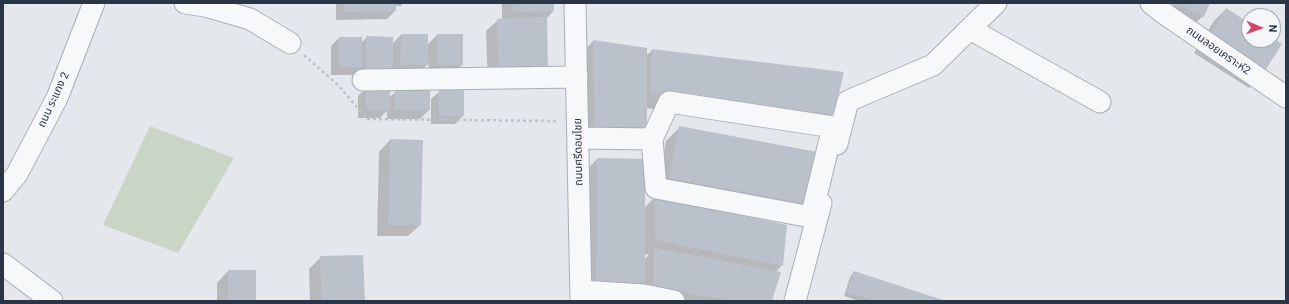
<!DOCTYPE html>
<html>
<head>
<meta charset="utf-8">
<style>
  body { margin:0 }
  #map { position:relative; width:1289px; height:304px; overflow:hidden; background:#e4e7ec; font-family:Roboto,sans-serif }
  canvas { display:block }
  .frame { position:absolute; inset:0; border:4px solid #2a3645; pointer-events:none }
  .north { position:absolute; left:1241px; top:8px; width:40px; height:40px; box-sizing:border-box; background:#f4f6f9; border:1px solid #a3a9b1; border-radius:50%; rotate:92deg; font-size:11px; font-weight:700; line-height:16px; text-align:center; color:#2a3645 }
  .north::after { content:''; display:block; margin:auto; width:14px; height:18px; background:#d34764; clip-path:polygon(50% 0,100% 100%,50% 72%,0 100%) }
</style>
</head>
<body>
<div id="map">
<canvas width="1289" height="304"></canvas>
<div class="frame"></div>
<div class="north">N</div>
</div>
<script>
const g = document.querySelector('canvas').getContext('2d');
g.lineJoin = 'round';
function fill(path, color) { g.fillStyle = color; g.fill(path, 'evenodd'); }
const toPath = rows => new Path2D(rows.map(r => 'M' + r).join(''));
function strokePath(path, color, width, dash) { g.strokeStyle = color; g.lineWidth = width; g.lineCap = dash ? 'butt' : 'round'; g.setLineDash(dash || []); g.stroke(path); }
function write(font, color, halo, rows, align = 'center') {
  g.font = font + ' Roboto,"Noto Sans Thai",sans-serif'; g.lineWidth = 3.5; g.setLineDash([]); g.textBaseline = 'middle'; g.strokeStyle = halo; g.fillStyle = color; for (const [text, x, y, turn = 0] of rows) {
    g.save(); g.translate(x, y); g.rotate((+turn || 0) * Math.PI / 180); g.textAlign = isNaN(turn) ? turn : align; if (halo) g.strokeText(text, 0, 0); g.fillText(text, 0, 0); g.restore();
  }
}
fill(toPath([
  [150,126,234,158,178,253,103,225]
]), '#cad6c5');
fill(toPath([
  [336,3,403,3,401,6,395,6,395,11,387,19,336,20],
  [502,3,553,3,553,11,488,87,486,31,498,20,502,20],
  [1174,3,1209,3,1203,16,1191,27,1168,16],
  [1226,9,1249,24,1249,40,1273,40,1281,44,1260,77,1249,88,1194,53,1214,21],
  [401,35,427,45,437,35,462,65,453,73,428,73,429,63,418,73,392,73,392,68,383,77,358,77,358,70,353,75,331,75,331,46,339,38,361,43,367,37,392,44],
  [593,41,646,48,646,56,652,50,833,113,819,127,646,108,584,143,582,53],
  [366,88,389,98,396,91,429,91,429,110,420,119,387,119,387,111,380,118,358,118,358,96],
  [440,91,463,116,455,124,431,124,431,99],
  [680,127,807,204,793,217,657,191,666,141],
  [390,140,420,225,408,236,377,236,379,152],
  [597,159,644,208,654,198,786,226,782,265,776,272,771,301,658,301,643,298,643,284,631,296,582,295,584,173],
  [644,254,649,255,644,259],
  [321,257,364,301,310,301,309,269],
  [228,271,255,301,217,301,217,283],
  [854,272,944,301,859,301,844,296,850,277]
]), '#0003');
fill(toPath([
  [344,3,396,3,396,11,344,12],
  [513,3,554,3,554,11,513,12],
  [1179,3,1210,3,1204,17,1179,5],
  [1226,8,1249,23,1249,40,1273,40,1273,38,1282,44,1261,77,1205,41],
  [547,17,548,75,499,76,497,19],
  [401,34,428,34,428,65,400,65],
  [437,34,463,34,463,65,437,65],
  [366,36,393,37,393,69,366,69],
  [339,37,362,37,362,67,339,67],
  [593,40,647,48,647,133,595,132],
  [652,49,844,72,834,114,651,94],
  [366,87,390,87,390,110,366,110],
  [395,90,430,90,430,110,395,110],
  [439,90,464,90,464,116,439,116],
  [679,126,817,152,807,204,669,178],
  [390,139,423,140,421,225,388,225],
  [597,158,645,159,645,283,596,282],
  [654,197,787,225,783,266,656,240],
  [654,248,781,272,772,301,732,301,654,287],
  [363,255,365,301,322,301,320,256],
  [228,270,256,270,256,301,228,301],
  [854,271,946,301,876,301,847,292]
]), '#bbc1ca');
const minor = toPath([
  [185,3,205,6,250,19,290,43],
  [575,3,581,301],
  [1151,3,1162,12,1286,97],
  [970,29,1100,102],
  [363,80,577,77],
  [669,102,833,127,811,217,656,188,652,139,669,102],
  [578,138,652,139],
  [837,144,848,101,933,65,996,3],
  [3,191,17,174,57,98,94,3],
  [3,264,52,301],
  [581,291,644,295,674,301],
  [795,301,821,203]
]);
strokePath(minor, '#a8aeb7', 23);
strokePath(toPath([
  [304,55,339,86,367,119,558,121]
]), '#bec2c7', 2.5, [3, 3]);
strokePath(minor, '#f7f8fa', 21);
write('11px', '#2a3645', '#f4f6f9', [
  ["ถนนลอยเคราะห์2",1218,51,35],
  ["ถนน ระแกง 2",54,100,-65],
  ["ถนนศรีดอนไชย",579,152,-91]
]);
</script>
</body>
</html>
